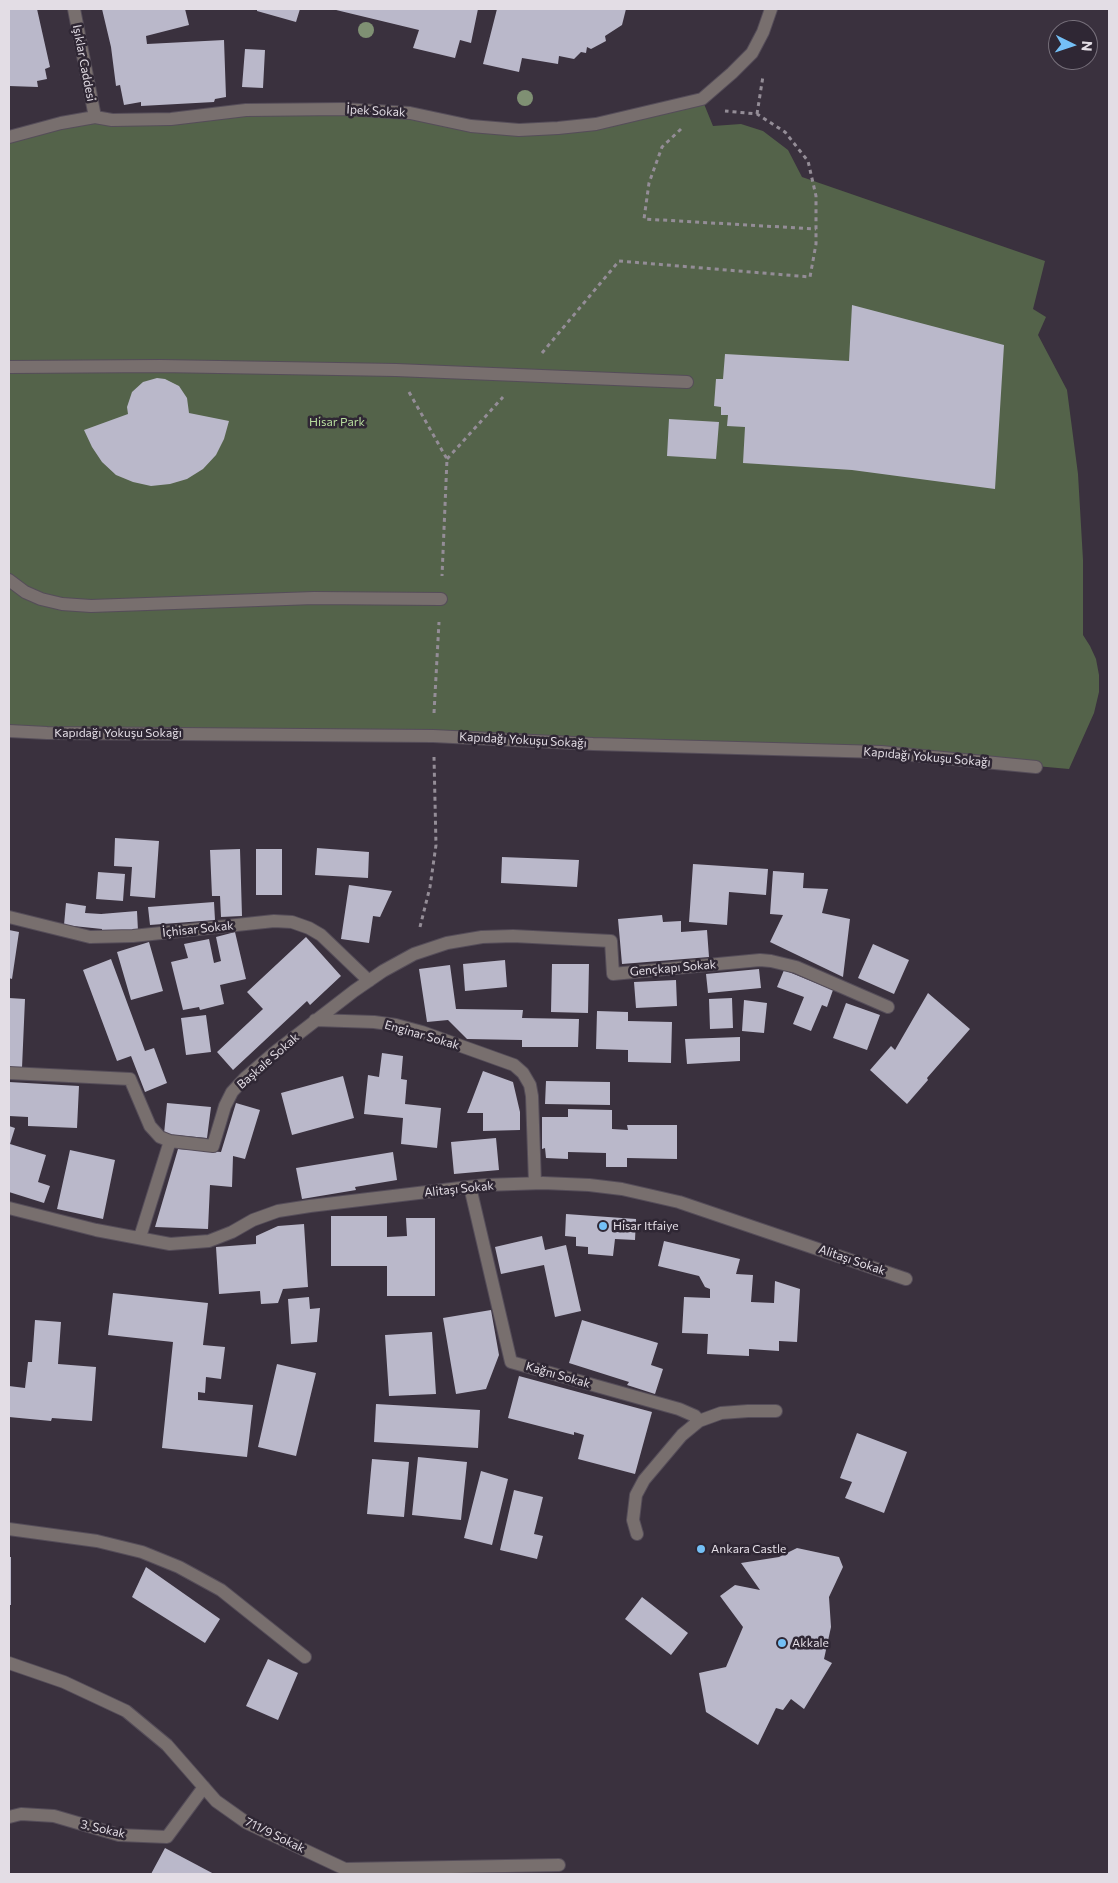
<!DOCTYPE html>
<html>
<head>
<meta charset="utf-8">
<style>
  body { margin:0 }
  #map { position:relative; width:1118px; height:1883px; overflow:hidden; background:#3a313e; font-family:Commissioner,sans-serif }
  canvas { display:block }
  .frame { position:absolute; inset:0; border:10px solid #e3dde5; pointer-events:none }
  .north { position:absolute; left:1048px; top:20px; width:50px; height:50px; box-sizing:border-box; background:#2f2734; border:1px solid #77707b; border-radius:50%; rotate:94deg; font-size:14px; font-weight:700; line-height:20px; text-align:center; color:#e3dde5 }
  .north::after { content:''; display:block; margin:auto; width:18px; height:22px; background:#74c0f6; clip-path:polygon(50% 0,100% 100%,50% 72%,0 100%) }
</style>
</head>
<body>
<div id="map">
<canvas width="1118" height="1883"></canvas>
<div class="frame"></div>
<div class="north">N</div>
</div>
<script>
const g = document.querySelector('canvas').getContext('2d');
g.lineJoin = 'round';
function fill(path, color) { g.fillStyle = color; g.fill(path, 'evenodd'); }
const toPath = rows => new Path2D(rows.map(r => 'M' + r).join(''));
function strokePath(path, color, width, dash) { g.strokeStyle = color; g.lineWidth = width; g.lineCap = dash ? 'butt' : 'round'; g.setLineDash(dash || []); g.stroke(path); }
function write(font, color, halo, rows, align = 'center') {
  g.font = font + ' Commissioner,sans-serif'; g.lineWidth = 5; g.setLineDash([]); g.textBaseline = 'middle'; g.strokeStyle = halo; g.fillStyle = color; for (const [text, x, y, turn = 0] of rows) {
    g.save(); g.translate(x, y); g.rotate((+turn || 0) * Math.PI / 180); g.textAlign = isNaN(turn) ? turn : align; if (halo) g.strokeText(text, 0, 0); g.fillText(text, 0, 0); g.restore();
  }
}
fill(toPath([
  [702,99,713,126,741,124,763,131,788,150,802,177,1045,261,1033,309,1046,317,1038,335,1067,390,1078,474,1083,560,1083,635,1090,646,1096,659,1099,675,1099,692,1094,713,1069,769,881,752,9,731,9,137,61,123,343,109,471,126,558,128]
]), '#54634a');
fill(toPath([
  [9,9,37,9,50,67,45,69,47,79,37,81,38,87,9,86],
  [102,9,185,9,189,25,146,36,147,44,224,40,226,97,215,99,214,102,141,106,141,102,124,105,120,85,116,86,111,47],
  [257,9,300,9,296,22,257,11],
  [332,9,478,9,471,43,460,40,455,58,413,48,419,30],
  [497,9,626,9,622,25,605,36,606,41,591,49,587,47,586,53,581,52,574,59,559,56,558,64,522,58,519,72,483,64],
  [245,49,265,50,263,88,242,87],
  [852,305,1004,345,995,489,852,470,743,463,745,427,727,426,728,415,721,415,721,407,714,406,716,379,723,379,725,354,849,361],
  [157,378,165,379,179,386,187,398,189,413,229,421,224,439,216,455,203,469,187,479,170,484,151,486,133,482,116,475,102,462,92,447,84,430,128,414,127,407,132,392,143,382],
  [669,419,719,422,716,459,667,456],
  [115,838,159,841,155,898,130,896,132,867,114,866],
  [317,848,369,852,368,878,315,875],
  [240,849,242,916,221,917,220,896,212,896,210,850],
  [256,849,282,849,282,895,256,895],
  [502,857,579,860,577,887,501,883],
  [693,864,768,869,766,895,729,892,727,925,689,922],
  [773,871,804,873,803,888,828,889,822,913,850,919,843,977,770,942,783,915,770,914],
  [98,872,125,874,123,901,96,899],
  [349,885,392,891,380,917,373,916,369,943,341,939],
  [214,902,215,920,150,925,148,907],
  [66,903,86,906,85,913,101,914,137,911,138,931,102,933,102,929,64,925],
  [662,915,663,922,681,921,681,932,707,930,709,957,622,964,618,919],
  [9,930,19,932,12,979,9,978],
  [235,932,246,979,220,985,224,1004,200,1010,199,1007,183,1010,171,962,188,958,184,944,209,939,214,963,221,961,216,937],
  [306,937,341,976,310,1005,307,1001,233,1070,217,1052,263,1009,247,992],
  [149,942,163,991,131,1000,117,952],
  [873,944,909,960,894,994,858,978],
  [111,959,145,1051,154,1048,167,1083,145,1092,131,1056,117,1061,83,970],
  [505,960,507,987,465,991,463,964],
  [552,964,589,964,588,1013,551,1012],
  [450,965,456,1009,523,1010,522,1018,579,1019,578,1047,522,1047,522,1040,467,1039,448,1020,427,1022,419,969],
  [759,969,761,988,708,993,706,974],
  [784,970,833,990,827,1007,822,1005,811,1031,793,1024,804,997,777,987],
  [676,980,677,1006,636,1008,634,982],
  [928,993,970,1029,927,1078,928,1080,907,1104,870,1070,891,1046,895,1050],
  [9,998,25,999,22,1068,9,1067],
  [732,998,733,1028,710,1029,709,999],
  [744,1000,767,1003,764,1033,742,1031],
  [846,1003,880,1015,867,1050,833,1038],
  [597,1011,628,1012,628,1021,672,1022,671,1063,628,1062,628,1050,596,1049],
  [206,1015,211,1052,186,1055,181,1018],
  [740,1037,740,1061,687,1064,685,1039],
  [382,1053,403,1056,401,1079,407,1080,405,1104,441,1108,437,1148,401,1144,403,1118,364,1114,368,1075,379,1077],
  [483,1071,513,1082,520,1112,520,1130,483,1131,483,1113,467,1113],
  [343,1076,354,1118,292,1135,281,1093],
  [546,1081,610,1082,610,1105,545,1104],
  [9,1082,79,1086,77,1128,28,1126,28,1117,9,1116],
  [167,1103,211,1107,207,1138,164,1134],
  [236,1103,260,1110,245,1159,233,1156,232,1187,210,1185,208,1229,155,1227,178,1149,221,1152],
  [568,1109,612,1110,612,1129,628,1130,627,1125,677,1125,677,1159,627,1158,627,1167,606,1167,606,1153,568,1152,568,1159,546,1158,545,1148,542,1149,542,1117,568,1117],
  [9,1126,15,1128,10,1144,46,1155,38,1182,50,1186,44,1203,9,1192],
  [496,1138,499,1170,454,1174,451,1142],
  [70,1150,115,1160,103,1219,57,1209],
  [393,1152,397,1180,355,1187,356,1190,302,1199,296,1168],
  [566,1214,636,1219,635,1240,615,1239,613,1256,588,1254,588,1247,576,1246,576,1237,565,1236],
  [331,1216,387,1216,387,1237,407,1236,406,1218,435,1218,435,1296,387,1296,387,1266,331,1266],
  [304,1224,308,1287,283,1289,278,1303,261,1304,260,1291,219,1294,216,1247,256,1244,256,1236,278,1226],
  [542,1236,545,1250,566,1245,581,1311,555,1317,544,1265,501,1274,495,1247],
  [664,1241,740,1259,736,1274,753,1275,751,1302,774,1303,775,1281,800,1289,797,1342,779,1341,779,1351,749,1349,749,1356,707,1354,708,1334,682,1333,684,1297,710,1298,710,1289,705,1287,699,1276,658,1266],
  [113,1293,208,1303,203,1345,225,1347,221,1379,206,1377,205,1393,198,1392,198,1400,253,1405,247,1457,162,1448,173,1342,108,1335],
  [309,1297,310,1309,320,1308,317,1342,291,1344,288,1299],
  [491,1310,499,1355,486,1389,456,1394,443,1318],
  [35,1320,61,1322,58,1364,96,1367,92,1421,52,1418,51,1421,9,1417,9,1386,25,1388,28,1362,32,1362],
  [582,1320,658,1343,651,1365,663,1369,655,1394,627,1385,629,1382,569,1363],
  [432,1332,436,1394,389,1396,385,1335],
  [277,1364,316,1373,296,1456,258,1447],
  [519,1376,652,1412,635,1474,578,1459,584,1435,574,1432,574,1435,508,1418],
  [376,1404,480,1410,478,1448,374,1442],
  [857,1433,907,1452,884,1513,845,1498,852,1482,840,1478],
  [418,1457,467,1462,461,1520,412,1515],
  [372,1459,409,1462,404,1517,367,1514],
  [481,1471,508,1479,492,1545,464,1538],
  [514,1490,543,1497,534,1534,543,1536,537,1559,500,1550],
  [797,1548,839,1557,843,1567,829,1597,831,1627,824,1659,832,1663,804,1709,791,1699,783,1710,776,1708,758,1745,706,1712,699,1673,726,1667,743,1627,720,1596,735,1585,760,1590,741,1563,779,1557],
  [9,1557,11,1557,11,1605,9,1605],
  [146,1567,220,1619,205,1643,132,1597],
  [642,1597,688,1633,671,1655,625,1619],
  [268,1659,298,1673,278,1720,246,1706],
  [165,1848,214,1874,151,1874]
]), '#bab8ca');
const minor = toPath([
  [74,9,95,117],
  [9,137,61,123,95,117,112,120,171,119,246,110,343,109,410,113,471,126,519,130,558,128,596,124,702,99,732,73,752,53,763,32,771,9],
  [9,367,160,366,396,370,687,382],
  [9,580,25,592,41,599,62,604,91,606,314,598,441,599],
  [9,731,47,733,433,736,593,744,881,752,1036,767],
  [9,917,90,937,133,936,274,921,292,922,309,928,321,935,369,981],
  [315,1020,374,1022,396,1025,422,1032,514,1065,523,1073,530,1085,532,1096,535,1183],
  [9,1073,130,1079,150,1126,160,1137,170,1141],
  [470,1187,511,1362,679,1409,695,1416,699,1421],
  [9,1208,96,1230,170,1244,209,1241,232,1232,253,1220,278,1211,310,1206,485,1185,543,1183,589,1185,622,1189,679,1202,906,1279],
  [140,1237,170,1141,213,1146,225,1106,232,1092,245,1078,275,1052,354,991,383,971,414,954,447,943,482,937,513,936,611,941,613,974,760,960,771,961,796,967,888,1007],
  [9,1529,97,1541,142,1552,179,1567,221,1590,305,1657],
  [637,1534,633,1520,636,1495,644,1480,682,1435,699,1421,721,1413,748,1411,776,1411],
  [9,1663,64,1682,126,1711,167,1745,216,1801,247,1823,345,1869,559,1865],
  [9,1817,21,1814,54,1816,119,1835,167,1837,204,1787]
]);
strokePath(minor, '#554d59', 14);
strokePath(toPath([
  [757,114,763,76],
  [681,129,662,147,649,183,644,219,816,229],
  [542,353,619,261,810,277,816,244,816,196,808,161,785,132,757,114,725,111],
  [409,392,447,459,442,576],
  [447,459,503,397],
  [434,713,439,622],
  [420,927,430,887,436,845,434,757]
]), '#948d97', 3, [4, 4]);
strokePath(minor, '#786f6e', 12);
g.fillStyle = '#7f9073';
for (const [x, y] of [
  [366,30],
  [525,98]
]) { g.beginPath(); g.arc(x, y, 8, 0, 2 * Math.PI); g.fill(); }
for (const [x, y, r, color] of [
  [603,1226,5,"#74c0f6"],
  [701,1549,5,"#74c0f6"],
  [782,1643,5,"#74c0f6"]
]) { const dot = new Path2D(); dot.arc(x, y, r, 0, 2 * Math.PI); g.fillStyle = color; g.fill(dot); strokePath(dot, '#2f2734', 2); }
write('12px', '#e3dde5', '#2f2734', [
  ["Işıklar Caddesi",84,63,79],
  ["İpek Sokak",376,111,3],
  ["Kapıdağı Yokuşu Sokağı",118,733],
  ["Kapıdağı Yokuşu Sokağı",523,740,3],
  ["Kapıdağı Yokuşu Sokağı",927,757,5],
  ["İçhisar Sokak",198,929,-6],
  ["Gençkapı Sokak",673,968,-5],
  ["Enginar Sokak",422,1035,16],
  ["Başkale Sokak",268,1061,-41],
  ["Alitaşı Sokak",459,1189,-6],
  ["Alitaşı Sokak",852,1260,19],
  ["Kağnı Sokak",558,1375,16],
  ["3. Sokak",103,1829,13],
  ["711/9 Sokak",275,1835,26]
]);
write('12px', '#b8de9e', '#2f2734', [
  ["Hisar Park",337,422]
]);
write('12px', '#e3dde5', '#2f2734', [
  ["Hisar Itfaiye",613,1226],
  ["Ankara Castle",711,1549],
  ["Akkale",792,1643]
], 'left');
</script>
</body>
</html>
